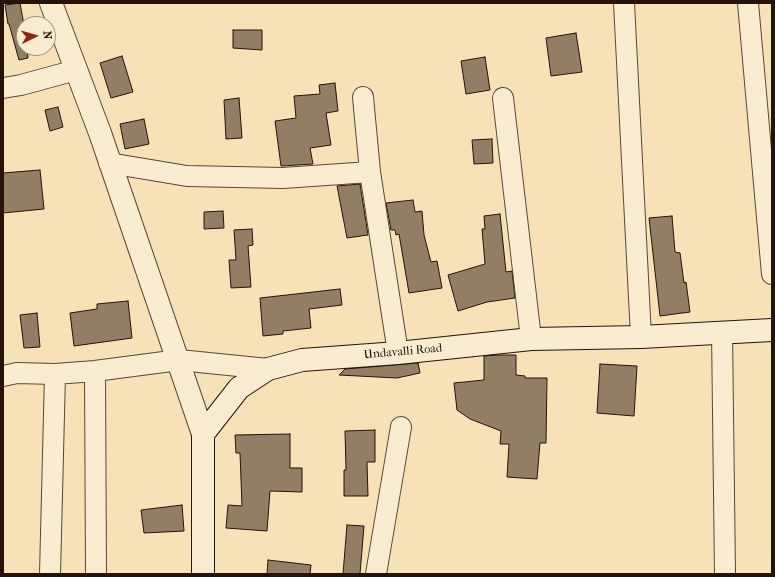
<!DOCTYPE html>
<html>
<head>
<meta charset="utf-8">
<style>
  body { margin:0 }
  #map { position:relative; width:775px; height:577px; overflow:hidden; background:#f7e2b8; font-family:"IM FELL French Canon",serif }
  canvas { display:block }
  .frame { position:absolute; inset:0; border:4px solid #25120b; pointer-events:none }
  .north { position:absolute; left:16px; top:16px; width:40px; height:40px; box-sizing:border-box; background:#faecd1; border:1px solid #a59582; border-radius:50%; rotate:85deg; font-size:11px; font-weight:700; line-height:16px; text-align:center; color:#25120b }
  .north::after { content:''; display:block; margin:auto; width:14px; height:18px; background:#8f2418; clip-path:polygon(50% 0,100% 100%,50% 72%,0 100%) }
</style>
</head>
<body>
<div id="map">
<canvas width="775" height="577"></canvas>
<div class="frame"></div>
<div class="north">N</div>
</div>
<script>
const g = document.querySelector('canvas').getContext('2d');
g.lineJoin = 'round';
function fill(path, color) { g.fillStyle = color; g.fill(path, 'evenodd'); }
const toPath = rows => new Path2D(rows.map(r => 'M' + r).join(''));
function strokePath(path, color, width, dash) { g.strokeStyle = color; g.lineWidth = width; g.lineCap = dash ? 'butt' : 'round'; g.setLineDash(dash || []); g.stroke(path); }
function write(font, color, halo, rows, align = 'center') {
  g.font = font + ' "IM FELL French Canon",serif'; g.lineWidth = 4; g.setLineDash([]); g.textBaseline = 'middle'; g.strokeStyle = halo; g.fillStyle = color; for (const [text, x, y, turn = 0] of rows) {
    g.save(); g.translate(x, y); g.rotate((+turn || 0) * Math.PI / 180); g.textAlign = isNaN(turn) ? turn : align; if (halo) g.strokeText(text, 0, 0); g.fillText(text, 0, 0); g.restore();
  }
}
const building = toPath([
  [20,3,24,25,24,48,27,48,28,58,19,60,9,24,8,24,5,5,20,3],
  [233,30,262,30,262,50,233,48,233,30],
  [576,33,582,72,551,76,546,38,576,33],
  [122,56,133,92,111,98,100,63,122,56],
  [485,57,490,90,466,94,461,61,485,57],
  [335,83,338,111,326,113,331,145,310,148,313,164,281,166,275,121,296,118,294,96,320,94,319,85,335,83],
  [239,98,242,138,226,139,224,100,239,98],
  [58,107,63,127,50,131,45,110,58,107],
  [144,119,149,144,125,149,120,124,144,119],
  [492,139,493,163,474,164,472,140,492,139],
  [40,170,44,209,3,213,3,173,40,170],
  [360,184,368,235,347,238,337,186,360,184],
  [413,200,415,212,422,211,424,235,431,262,437,261,442,288,409,293,399,234,396,235,395,230,391,230,386,203,413,200],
  [223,211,224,228,204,229,204,212,223,211],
  [500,214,506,272,512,271,515,298,487,302,458,311,448,275,485,264,482,229,485,229,484,216,500,214],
  [672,216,675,252,680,253,684,283,686,282,690,312,660,316,649,218,672,216],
  [252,229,253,245,248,246,251,287,231,288,229,260,236,260,234,230,252,229],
  [340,289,342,305,309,309,311,328,283,331,283,334,263,336,260,298,340,289],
  [128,301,132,338,74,346,70,313,97,309,97,304,128,301],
  [37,313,40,347,24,348,20,315,37,313],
  [499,355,516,355,516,375,525,376,525,378,547,378,546,443,540,443,537,479,507,477,509,444,500,444,501,431,470,419,457,410,454,383,484,380,484,356,499,355],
  [418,363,420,373,397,378,339,375,345,369,418,363],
  [600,364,637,366,634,416,597,413,600,364],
  [375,430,375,462,367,462,368,496,344,496,344,470,346,470,345,431,375,430],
  [290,434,290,468,302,468,302,492,270,491,267,531,226,528,228,505,242,506,240,453,236,453,235,435,290,434],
  [182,505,184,531,144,533,141,510,182,505],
  [347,525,364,526,360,574,343,574,347,525],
  [268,560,311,565,310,574,267,574,268,560]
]);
fill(building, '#927e65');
strokePath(building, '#25120b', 1);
const minor = toPath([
  [624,3,641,337],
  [748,3,772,274],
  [3,88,21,85,76,70],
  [363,97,370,172,398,353],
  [503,98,531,339],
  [109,163,187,176,283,178,370,172],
  [722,332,725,574],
  [95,371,96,574],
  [3,376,17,373,55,374,95,371,179,360,268,369],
  [50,574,55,374],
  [376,574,401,427]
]);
const tertiary = toPath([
  [51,3,100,133,203,434]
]);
const secondary = toPath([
  [203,574,203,434,239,388,268,369,302,360,398,353,531,339,641,337,772,330]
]);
strokePath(minor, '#5a4636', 22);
strokePath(tertiary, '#5a4636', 24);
strokePath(secondary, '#25120b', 24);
strokePath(minor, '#faecd1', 20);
strokePath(tertiary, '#faecd1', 22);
strokePath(secondary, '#faecd1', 22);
write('12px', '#25120b', '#faecd1', [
  ["Undavalli Road",403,352,-5]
]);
</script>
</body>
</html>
